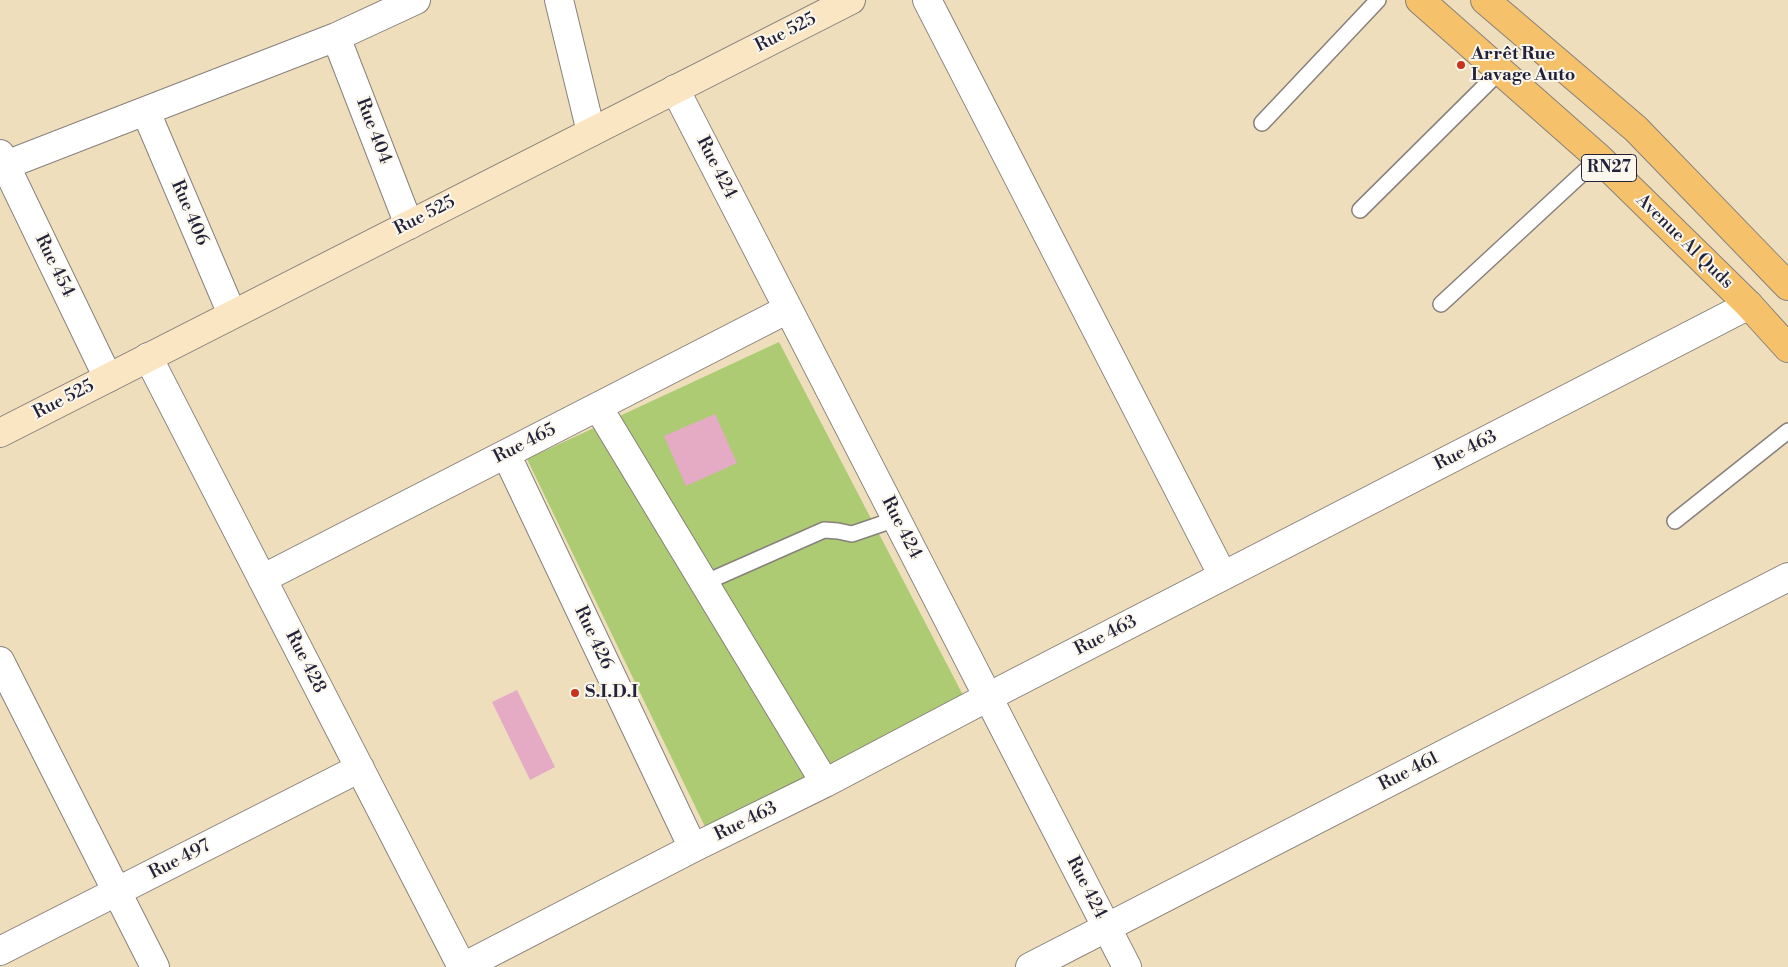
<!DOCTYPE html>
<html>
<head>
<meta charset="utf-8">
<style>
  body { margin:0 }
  canvas { display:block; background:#eedebc }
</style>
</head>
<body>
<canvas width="1788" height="967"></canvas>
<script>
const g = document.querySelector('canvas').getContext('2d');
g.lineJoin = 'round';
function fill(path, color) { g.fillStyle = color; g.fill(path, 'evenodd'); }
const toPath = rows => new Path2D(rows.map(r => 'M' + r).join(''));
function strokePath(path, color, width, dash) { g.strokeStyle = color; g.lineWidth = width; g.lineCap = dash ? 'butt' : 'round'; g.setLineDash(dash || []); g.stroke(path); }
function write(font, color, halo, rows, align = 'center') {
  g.font = font + ' "Libre Bodoni",serif'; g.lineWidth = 4; g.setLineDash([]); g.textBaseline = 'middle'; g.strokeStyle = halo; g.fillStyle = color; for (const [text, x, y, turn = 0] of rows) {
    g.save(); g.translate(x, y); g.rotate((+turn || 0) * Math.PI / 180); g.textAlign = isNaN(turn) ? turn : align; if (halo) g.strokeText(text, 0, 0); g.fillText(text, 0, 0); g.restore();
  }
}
fill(toPath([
  [779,342,965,699,709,835,527,459]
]), '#adcb72');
fill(toPath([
  [715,414,737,463,686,486,664,436],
  [517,690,555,767,530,780,492,702]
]), '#e5abc5');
const lane = toPath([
  [1262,123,1378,0],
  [1360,210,1500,71],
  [1441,304,1599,158],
  [1675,521,1788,431],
  [704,583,824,530,838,531,852,534,896,519]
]);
const street = toPath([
  [559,0,591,132],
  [927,0,1223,576],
  [336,37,409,225],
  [675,89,1127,967],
  [146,112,232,314],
  [0,154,108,378],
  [6,165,336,37,416,0],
  [148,357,462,967],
  [598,407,825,783],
  [506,454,693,848],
  [262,579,788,309],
  [0,661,155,967],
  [0,951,360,768],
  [463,967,693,848,825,783,988,697,1749,305],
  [1030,967,1788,577]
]);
const secondary = toPath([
  [0,433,851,0]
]);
const primary = toPath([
  [1420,0,1599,158,1749,305,1788,348],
  [1485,0,1636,129,1788,286]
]);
strokePath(lane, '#88807c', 18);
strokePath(street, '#88807c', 30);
strokePath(secondary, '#88807c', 30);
strokePath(primary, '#88807c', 30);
strokePath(lane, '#fff', 15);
strokePath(street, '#fff', 28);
strokePath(secondary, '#fbe6c4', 28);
strokePath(primary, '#f5c16b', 28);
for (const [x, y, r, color] of [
  [1461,65,5,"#c8321e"],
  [575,693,5,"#c8321e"]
]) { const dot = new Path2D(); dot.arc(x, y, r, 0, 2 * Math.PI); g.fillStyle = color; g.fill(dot); strokePath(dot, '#fbf7ec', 2); }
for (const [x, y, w] of [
  [1609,168,55]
]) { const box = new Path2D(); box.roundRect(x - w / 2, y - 13.5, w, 27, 4); g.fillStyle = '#fbf7ec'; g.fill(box); strokePath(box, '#22223b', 1); }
write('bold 16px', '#22223b', null, [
  ["RN27",1609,168]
]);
write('18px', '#22223b', '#fbf7ec', [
  ["Rue 525",786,33,-27],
  ["Rue 404",373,131,69],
  ["Rue 424",716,168,63],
  ["Rue 406",189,213,67],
  ["Rue 525",425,216,-27],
  ["Avenue Al Quds",1684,242,44],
  ["Rue 454",54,266,64],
  ["Rue 525",64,400,-27],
  ["Rue 465",525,444,-27],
  ["Rue 463",1466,451,-27],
  ["Rue 424",901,528,63],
  ["Rue 463",1106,636,-27],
  ["Rue 426",593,638,65],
  ["Rue 428",305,662,63],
  ["Rue 461",1409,772,-27],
  ["Rue 463",746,822,-26],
  ["Rue 497",180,860,-27],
  ["Rue 424",1086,888,63]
]);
write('bold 18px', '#22223b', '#fbf7ec', [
  ["Arrêt Rue",1471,55],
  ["Lavage Auto",1471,76],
  ["S.I.D.I",585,693]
], 'left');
</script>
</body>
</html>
